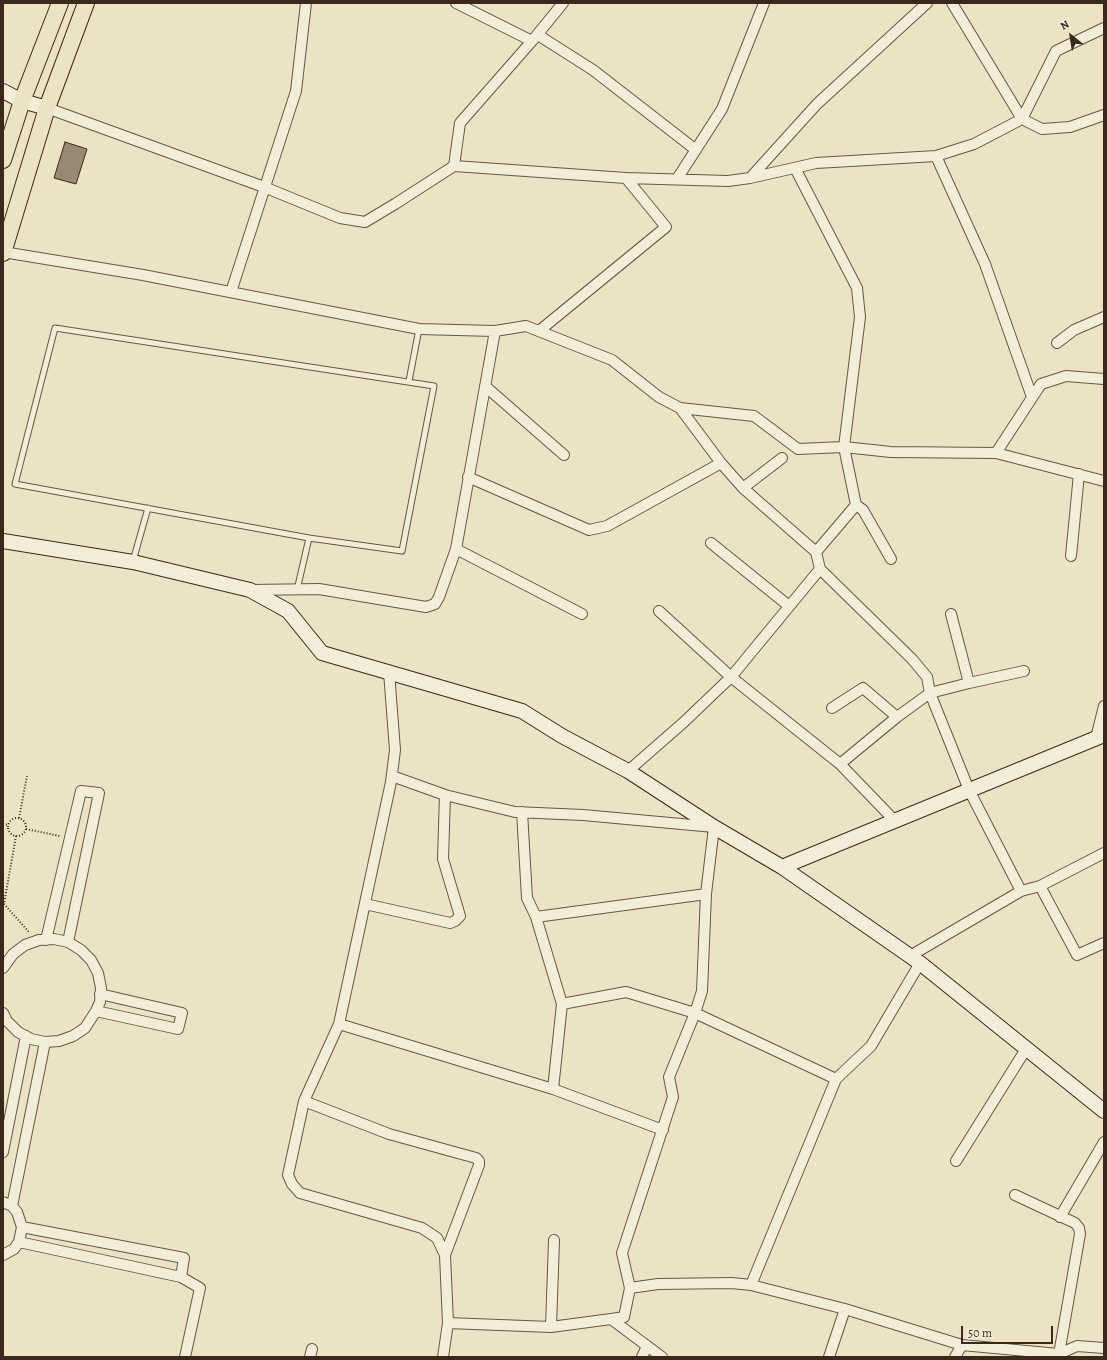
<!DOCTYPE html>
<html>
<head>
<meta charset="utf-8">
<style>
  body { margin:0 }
  #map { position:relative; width:1107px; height:1360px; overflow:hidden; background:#ebe3c4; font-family:Alegreya,serif }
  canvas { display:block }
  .frame { position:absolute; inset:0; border:4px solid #3b271b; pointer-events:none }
  .north { position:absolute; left:1051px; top:16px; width:40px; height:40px; -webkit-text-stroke:3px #f2edd9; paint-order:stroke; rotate:330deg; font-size:11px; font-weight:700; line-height:16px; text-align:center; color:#3b271b }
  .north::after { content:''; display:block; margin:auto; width:14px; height:18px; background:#3b271b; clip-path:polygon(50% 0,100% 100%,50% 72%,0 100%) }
  .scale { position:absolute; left:961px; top:1326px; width:92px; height:18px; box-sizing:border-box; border:2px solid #3b271b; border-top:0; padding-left:5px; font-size:12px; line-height:14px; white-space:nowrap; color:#3b271b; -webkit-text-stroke:3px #f2edd9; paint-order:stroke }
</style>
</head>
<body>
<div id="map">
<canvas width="1107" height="1360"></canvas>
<div class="frame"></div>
<div class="north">N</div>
<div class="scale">50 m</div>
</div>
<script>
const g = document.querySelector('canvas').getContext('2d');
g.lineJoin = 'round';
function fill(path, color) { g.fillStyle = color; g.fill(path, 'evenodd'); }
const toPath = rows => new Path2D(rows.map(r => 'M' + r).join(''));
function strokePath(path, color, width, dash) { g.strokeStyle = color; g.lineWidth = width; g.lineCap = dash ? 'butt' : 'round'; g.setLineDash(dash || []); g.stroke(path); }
const building = toPath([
  [65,142,87,149,76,184,54,178,65,142]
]);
fill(building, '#978973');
strokePath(building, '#3b271b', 1);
const lane = toPath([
  [55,328,434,386,402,551,309,538,15,484,55,328],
  [409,381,419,329],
  [133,561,148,508],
  [297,590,309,538]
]);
const street = toPath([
  [456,3,532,41],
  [952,3,1022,119,1042,129,1070,127,1104,115],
  [538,35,593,70,696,150],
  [47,108,264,187,340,218,365,222,395,204,454,166,460,123,532,41,563,3],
  [936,156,985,264,1032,397],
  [454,166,626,178,728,181,750,178,816,163,936,156,974,144,1022,119,1056,51,1104,28],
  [750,178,817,104,927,3],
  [677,179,722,109,764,3],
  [3,252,143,275,419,329,495,331,526,326,612,360,659,397,680,408,754,416,798,449,844,447,891,452,996,453,1104,481],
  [231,292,296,91,306,3],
  [539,331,666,227,626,178],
  [1057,343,1074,330,1104,317],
  [485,386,564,455],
  [680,408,721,463,743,488,816,552],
  [996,453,1041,384,1066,376,1104,379],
  [468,477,589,530,607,526,721,463],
  [743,488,782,458],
  [856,505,863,510,891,559],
  [711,543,789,606],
  [456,549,582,614],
  [1071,556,1079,474],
  [820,569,912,659,927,677,930,693,969,790,1021,891],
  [252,590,319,589,426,607,435,604,439,597,456,549,495,331],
  [659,611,731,677,840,764,895,821],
  [951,614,969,683],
  [389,672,395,750,391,782,339,1024,304,1101,288,1175,292,1184,300,1193,422,1228,437,1238,445,1255,448,1323,443,1357],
  [832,708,863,688,897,717],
  [1096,738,1104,706],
  [840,764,897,717,930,693,969,683,1024,671],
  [628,771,684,722,731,677,820,569,816,552,856,505,844,447,860,317,857,288,795,168],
  [392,776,445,795,515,812,583,815,714,827,706,894,702,991,695,1013,669,1077,673,1097,622,1253,630,1288],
  [522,812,527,898,536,917,562,1004,553,1089],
  [1040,886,1077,955,1104,943],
  [365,904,450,923,455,921,460,916,443,859,445,795],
  [536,917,706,894],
  [46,940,81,791,99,793,68,942],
  [910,956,1021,891,1040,886,1104,853],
  [3,968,13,954,25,945,39,940,54,939,68,942,81,950,91,960,98,973,101,988,100,1002,96,1011,85,1028,73,1036,59,1041,45,1042,31,1039,18,1032,7,1021,3,1013],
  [562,1004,626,992,695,1013,836,1079],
  [96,1011,178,1029,182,1013,100,994],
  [339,1024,553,1089,663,1130],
  [304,1101,389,1134,476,1158,479,1161,479,1165,445,1255],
  [3,1152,26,1036],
  [956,1161,1026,1049],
  [1015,1195,1075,1223,1079,1228,1080,1234,1059,1354],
  [3,1202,12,1206,17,1212,22,1227,19,1242,14,1249,3,1255],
  [12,1206,45,1042],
  [1060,1217,1104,1142],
  [22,1227,184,1258,181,1277],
  [19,1242,181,1277,200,1288,185,1357],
  [751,1285,836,1079,871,1046,920,963],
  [611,1319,662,1357],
  [448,1323,551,1327,611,1319,624,1317,630,1288,658,1284,732,1283,751,1285,845,1309,962,1345,1059,1354,1077,1346,1104,1348],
  [551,1327,554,1240],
  [310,1357,312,1349],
  [642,1357,647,1346],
  [829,1357,845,1309],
  [955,1357,962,1345]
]);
const secondary = toPath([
  [3,91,22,101,47,108],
  [3,541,133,562,250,590,288,611,322,653,522,711,562,736,628,771,714,827,782,867,920,963,1104,1111],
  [782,867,1104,735]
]);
const primary = toPath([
  [3,160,22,101,60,3],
  [3,253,47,108,86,3]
]);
strokePath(lane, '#675645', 7);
strokePath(street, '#675645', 12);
strokePath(secondary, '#3b271b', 16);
strokePath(primary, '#3b271b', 18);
strokePath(toPath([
  '8 827a9 9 0 1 1 18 0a9 9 0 1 1-18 0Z',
  [19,818,27,776],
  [3,824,8,825],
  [26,829,60,836],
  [16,836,4,904,29,932]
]), '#3b271b', 2, [1, 2]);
strokePath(lane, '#f2edd9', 5);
strokePath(street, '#f2edd9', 10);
strokePath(secondary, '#f2edd9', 14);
strokePath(primary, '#ebe3c4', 16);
</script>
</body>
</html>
